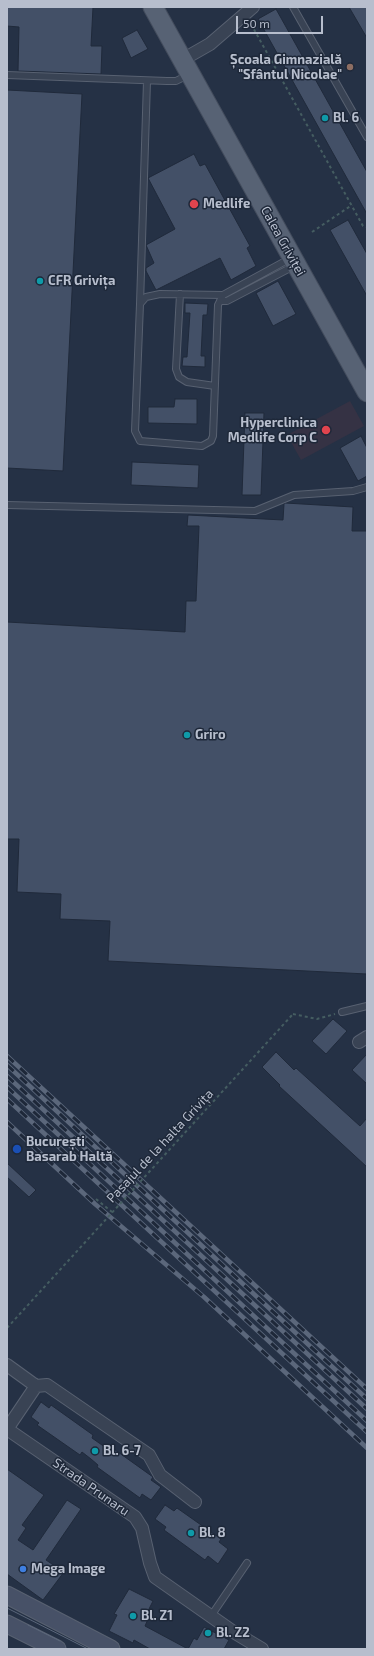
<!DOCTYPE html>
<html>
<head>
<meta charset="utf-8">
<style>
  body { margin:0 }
  #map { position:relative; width:374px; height:1656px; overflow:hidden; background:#253145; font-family:"Exo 2",sans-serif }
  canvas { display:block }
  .frame { position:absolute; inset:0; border:8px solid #b7becd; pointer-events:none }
  .scale { position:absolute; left:236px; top:16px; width:87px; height:18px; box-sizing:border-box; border:2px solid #b7becd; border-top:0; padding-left:5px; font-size:12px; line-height:14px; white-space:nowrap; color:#b7becd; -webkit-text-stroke:3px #1e2839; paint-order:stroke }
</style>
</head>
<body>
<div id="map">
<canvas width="374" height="1656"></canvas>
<div class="frame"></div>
<div class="scale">50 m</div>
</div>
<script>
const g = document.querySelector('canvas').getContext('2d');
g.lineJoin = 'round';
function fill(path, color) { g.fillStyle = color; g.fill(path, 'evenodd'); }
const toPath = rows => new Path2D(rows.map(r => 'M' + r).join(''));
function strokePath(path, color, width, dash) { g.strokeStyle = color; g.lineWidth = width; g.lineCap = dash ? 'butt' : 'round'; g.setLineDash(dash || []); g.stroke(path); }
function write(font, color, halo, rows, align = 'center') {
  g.font = font + ' "Exo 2",sans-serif'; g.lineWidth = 3; g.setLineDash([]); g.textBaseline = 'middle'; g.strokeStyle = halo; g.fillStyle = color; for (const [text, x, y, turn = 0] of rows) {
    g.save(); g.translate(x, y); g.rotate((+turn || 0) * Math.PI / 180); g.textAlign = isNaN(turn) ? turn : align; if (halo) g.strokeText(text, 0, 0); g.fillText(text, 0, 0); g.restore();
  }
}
fill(toPath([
  [350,401,364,426,301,460,287,435]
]), '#353244');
const building = toPath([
  [7,7,93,7,91,46,102,46,101,74,18,71,19,27,7,26,7,7],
  [349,7,367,7,367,38,349,7],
  [276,9,367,172,367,214,258,19,276,9],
  [137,30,148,49,131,58,122,38,137,30],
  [7,90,82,94,63,471,7,468,7,90],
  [194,154,200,166,205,164,250,246,247,248,256,266,231,280,220,258,156,290,146,271,146,268,154,263,146,245,175,229,148,178,194,154],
  [348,220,367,254,367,296,330,230,348,220],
  [278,281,296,314,273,326,256,293,278,281],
  [185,303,208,304,207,315,203,315,201,356,205,356,205,367,182,366,183,357,187,357,190,313,185,313,185,303],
  [175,399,197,399,197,424,148,423,148,407,174,407,175,399],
  [245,413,264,413,261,495,242,495,245,413],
  [361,436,367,448,367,476,358,481,340,448,361,436],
  [132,462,199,465,198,488,131,485,132,462],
  [285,503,353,507,352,531,367,531,367,974,108,961,110,921,60,919,61,894,17,892,19,839,7,839,7,622,185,632,186,601,196,601,199,526,187,526,188,515,283,520,284,504,285,503],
  [333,1019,347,1031,326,1054,312,1041,333,1019],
  [276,1052,294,1070,296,1068,360,1126,367,1118,367,1167,279,1086,280,1085,262,1067,276,1052],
  [367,1054,367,1084,352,1070,367,1054],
  [7,1163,36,1190,29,1197,7,1177,7,1163],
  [41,1402,49,1408,51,1405,93,1435,92,1438,109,1450,111,1447,153,1477,151,1480,161,1487,151,1500,142,1494,140,1498,97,1467,98,1465,91,1459,82,1452,80,1455,37,1425,39,1423,31,1417,41,1402],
  [7,1469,44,1495,22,1525,26,1528,18,1540,33,1550,67,1500,81,1509,46,1560,64,1572,43,1600,7,1574,7,1469],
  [165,1505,174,1511,177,1508,221,1539,219,1542,228,1549,218,1564,208,1556,205,1560,164,1530,166,1527,155,1519,165,1505],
  [129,1589,153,1601,146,1615,149,1617,145,1626,188,1649,194,1638,197,1640,204,1627,229,1640,224,1649,150,1649,134,1640,133,1643,109,1631,117,1615,114,1614,129,1589]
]);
fill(building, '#435067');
strokePath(building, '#202a3b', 1);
const service = toPath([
  [293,7,367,137],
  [7,75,167,81,176,81,188,75],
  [180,294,176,369,179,377,187,382,215,386],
  [223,295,160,294,146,297,140,304,135,431,140,441,202,446,211,441,213,436,218,305,223,295,291,258],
  [220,301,227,301,294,266],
  [140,304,147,81],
  [7,505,255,511,294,495,353,491,367,487],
  [342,1012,367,1006],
  [211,1616,247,1563]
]);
const minor = toPath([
  [182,60,210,44,253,7],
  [359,1042,367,1037],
  [7,1365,36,1386],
  [36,1386,47,1385,149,1455,160,1475,195,1502],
  [7,1429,135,1517,142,1528,150,1563,155,1577,232,1631,262,1649],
  [7,1429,36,1386]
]);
const secondary = toPath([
  [7,1595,111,1649],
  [7,1624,57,1649]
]);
const primary = toPath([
  [153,7,367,392]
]);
strokePath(service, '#586171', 8);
strokePath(minor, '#586171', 14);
strokePath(secondary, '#586171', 19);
strokePath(primary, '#434c5d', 21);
strokePath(toPath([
  [251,24,363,226,367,227],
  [312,232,352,205],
  [293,1014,317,1019,335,1014],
  [96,1199,112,1212]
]), '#455d61', 2, [3, 3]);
strokePath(service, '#394354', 6);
strokePath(minor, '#394354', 12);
strokePath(secondary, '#475167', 17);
strokePath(primary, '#576274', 19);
strokePath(toPath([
  [7,1608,88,1649],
  [28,1625,60,1641]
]), '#5b677b', 1);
const rail = toPath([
  [7,1056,367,1389],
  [7,1065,367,1399],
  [7,1076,367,1409],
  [7,1087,367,1421],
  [7,1099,367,1432],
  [7,1122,95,1204,204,1297,367,1448]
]);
strokePath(rail, '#5b677b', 4.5);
strokePath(rail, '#1e2839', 3, [9]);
strokePath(toPath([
  [7,1328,293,1014]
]), '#455d61', 2, [3, 3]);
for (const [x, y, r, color] of [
  [350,67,4,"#8d6e63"],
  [325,118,4,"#0f9aa8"],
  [194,204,5,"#e0444e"],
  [40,281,4,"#0f9aa8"],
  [326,430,5,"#e0444e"],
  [187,735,4,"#0f9aa8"],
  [17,1149,5,"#1a4fb4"],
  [95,1451,4,"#0f9aa8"],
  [191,1533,4,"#0f9aa8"],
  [23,1569,4,"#3f7fe0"],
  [133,1616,4,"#0f9aa8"],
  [208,1633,4,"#0f9aa8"]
]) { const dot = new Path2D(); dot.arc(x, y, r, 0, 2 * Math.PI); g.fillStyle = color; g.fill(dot); strokePath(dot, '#1e2839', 1.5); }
write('bold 13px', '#b7becd', '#1e2839', [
  ["Școala Gimnazială",342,60,"right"],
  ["\"Sfântul Nicolae\"",342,75,"right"],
  ["Bl. 6",333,118],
  ["Medlife",203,204],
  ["CFR Grivița",48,281],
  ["Hyperclinica",317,423,"right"],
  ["Medlife Corp C",317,438,"right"],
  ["Griro",195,735],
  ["București",26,1142],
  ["Basarab Haltă",26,1157],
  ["Bl. 6-7",103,1451],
  ["Bl. 8",199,1533],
  ["Mega Image",31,1569],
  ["Bl. Z1",141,1616],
  ["Bl. Z2",216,1633]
], 'left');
write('13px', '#b7becd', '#1e2839', [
  ["Calea Griviței",283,241,61],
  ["Pasajul de la halta Grivița",160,1146,-47],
  ["Strada Prunaru",91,1487,35]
]);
</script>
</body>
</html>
